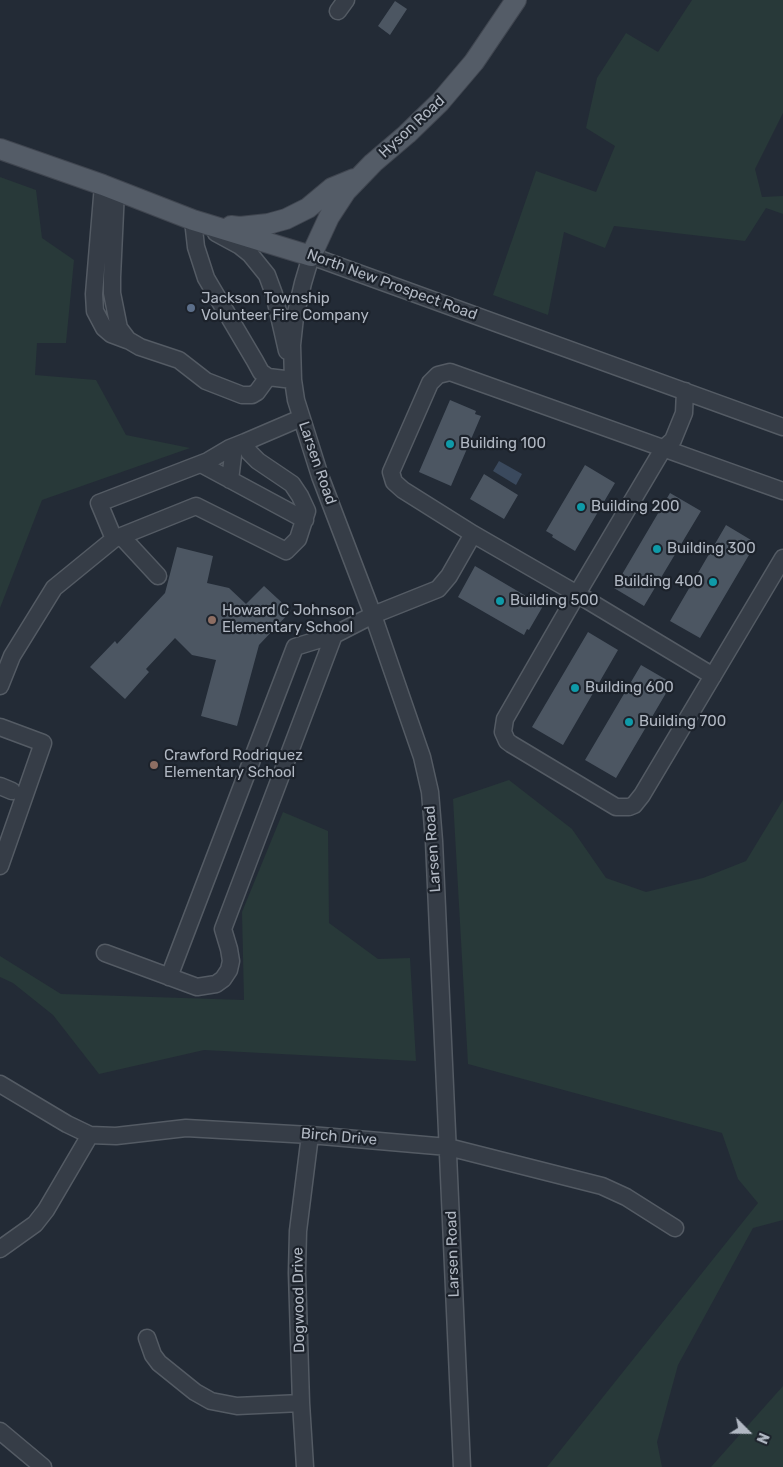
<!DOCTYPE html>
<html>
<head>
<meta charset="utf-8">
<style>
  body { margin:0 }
  #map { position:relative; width:783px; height:1467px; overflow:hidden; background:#232b36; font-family:Rubik,sans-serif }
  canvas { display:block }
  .north { position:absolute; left:723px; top:1407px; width:50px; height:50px; -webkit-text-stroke:4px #1c222b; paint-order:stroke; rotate:113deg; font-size:14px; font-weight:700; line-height:20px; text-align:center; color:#b1b8c3 }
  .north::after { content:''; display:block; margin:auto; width:18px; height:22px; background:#b1b8c3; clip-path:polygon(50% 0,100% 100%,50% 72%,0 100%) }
</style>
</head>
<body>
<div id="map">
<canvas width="783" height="1467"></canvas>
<div class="north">N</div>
</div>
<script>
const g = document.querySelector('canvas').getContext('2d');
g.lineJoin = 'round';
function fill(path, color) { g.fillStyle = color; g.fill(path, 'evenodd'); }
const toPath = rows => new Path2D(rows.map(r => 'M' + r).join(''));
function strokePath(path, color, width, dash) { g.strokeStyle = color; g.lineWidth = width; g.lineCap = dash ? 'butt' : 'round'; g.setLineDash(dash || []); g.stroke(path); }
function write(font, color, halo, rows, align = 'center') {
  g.font = font + ' Rubik,sans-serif'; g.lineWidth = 4.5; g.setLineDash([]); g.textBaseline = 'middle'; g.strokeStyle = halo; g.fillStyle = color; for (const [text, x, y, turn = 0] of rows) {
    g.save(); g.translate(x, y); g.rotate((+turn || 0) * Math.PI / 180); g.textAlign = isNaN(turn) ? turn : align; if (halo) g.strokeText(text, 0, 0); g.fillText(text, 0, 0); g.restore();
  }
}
fill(toPath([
  [692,0,783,0,783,113,755,169,762,197,783,196,783,214,766,208,745,241,614,226,605,248,564,232,548,315,493,295,536,171,596,192,615,146,586,128,597,78,626,33,658,52],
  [0,177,36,190,42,238,74,260,66,343,37,343,35,375,96,380,126,435,190,448,42,500,0,608],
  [509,780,572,829,606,878,646,892,703,878,746,861,783,800,783,1220,753,1228,678,1365,657,1442,662,1467,547,1467,758,1203,738,1179,722,1133,468,1064,453,799],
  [283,812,328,831,329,923,378,959,410,958,416,1061,204,1050,99,1074,53,1015,13,983,0,977,0,956,61,994,244,1000,242,912],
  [783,1386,783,1467,711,1467]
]), '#283939');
fill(toPath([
  [499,461,522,474,516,485,493,471]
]), '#3a495d');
fill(toPath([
  [395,1,407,9,390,35,378,26],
  [450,400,476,411,475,414,481,416,451,486,419,472],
  [585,465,615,483,575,551,552,537,553,535,546,531],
  [484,474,518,495,504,519,470,499],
  [670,493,701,511,644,606,614,588],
  [726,525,756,543,700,638,670,621],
  [177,547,213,556,207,583,229,588,246,604,264,586,291,611,259,645,237,726,201,716,216,660,192,655,175,638,146,669,149,672,125,699,90,667,115,641,117,644,165,593],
  [475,566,543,606,529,630,527,629,524,635,458,597],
  [588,632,618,650,563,745,532,727],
  [641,665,672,683,616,778,585,760]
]), '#4c5662');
const minor = toPath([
  [338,11,346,0],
  [103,185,94,294,95,311,104,328,111,334,127,340],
  [116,190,112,277,112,293,119,328,128,340,140,347,179,360,206,381,242,395,252,395,257,392,268,377],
  [193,220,196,247,206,278,255,361,261,372,268,377,293,380],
  [216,233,240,246,250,254,267,275,274,294,287,351],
  [685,391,684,413,673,440,663,449,577,594,713,676],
  [245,442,249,452,258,461,292,484,300,496,307,511,298,539,286,551,196,506,114,539,99,503,208,461,230,448,245,442,301,418],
  [201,464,305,520],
  [230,480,234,447],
  [783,491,450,372,438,375,430,383,391,472,394,482,403,490,473,534,577,594,505,719,503,732,507,741,511,744,616,807,629,807,634,805,642,795,783,558],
  [121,536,158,576],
  [0,686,12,656,54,588,114,539],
  [0,727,43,743,0,866],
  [0,786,12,791],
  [105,953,197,987,216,984,223,979,229,970,231,961,229,949,223,929,334,635,373,615,438,589,449,576,473,534],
  [169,977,295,647,334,635],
  [0,1084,67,1124,90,1135,116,1136,186,1128,310,1135,448,1147,602,1186,626,1197,675,1228],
  [0,1249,35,1224,46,1210,90,1135],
  [147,1338,153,1355,159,1363,195,1392,211,1401,237,1406,301,1403],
  [0,1431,43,1467],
  [305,1467,301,1403,297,1273,298,1231,310,1135],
  [462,1467,434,841,430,792,422,757,373,615,320,476,296,400,293,380,292,345,295,317,303,283,311,256,783,427]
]);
const major = toPath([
  [0,149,103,185,193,220,311,256,329,217,346,191,373,163,407,134,440,102,474,62,516,0],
  [231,226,240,227,268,224,286,219,308,208,332,188,354,179]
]);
strokePath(minor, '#545b64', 19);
strokePath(major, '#404650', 22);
strokePath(minor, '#363d47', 16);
strokePath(major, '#545c67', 20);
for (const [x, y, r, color] of [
  [191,308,5,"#5c6f8a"],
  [450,444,5,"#0f9aa8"],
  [581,507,5,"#0f9aa8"],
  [657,549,5,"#0f9aa8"],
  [713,582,5,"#0f9aa8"],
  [500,601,5,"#0f9aa8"],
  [212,620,5,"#8d6e63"],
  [575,688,5,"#0f9aa8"],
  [629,722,5,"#0f9aa8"],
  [154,765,5,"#8d6e63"]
]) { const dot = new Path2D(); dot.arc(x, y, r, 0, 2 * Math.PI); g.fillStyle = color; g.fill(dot); strokePath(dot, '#1c222b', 2); }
write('15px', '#b1b8c3', '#1c222b', [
  ["Hyson Road",412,127,-43],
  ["North New Prospect Road",392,285,20],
  ["Larsen Road",317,463,71],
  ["Larsen Road",433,849,-94],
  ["Birch Drive",339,1137,5],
  ["Larsen Road",453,1254,-92],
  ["Dogwood Drive",299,1300,-91]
]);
write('15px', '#b1b8c3', '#1c222b', [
  ["Jackson Township",201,299],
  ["Volunteer Fire Company",201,316],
  ["Building 100",460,444],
  ["Building 200",591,507],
  ["Building 300",667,549],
  ["Building 400",703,582,"right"],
  ["Building 500",510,601],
  ["Howard C Johnson",222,611],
  ["Elementary School",222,628],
  ["Building 600",585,688],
  ["Building 700",639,722],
  ["Crawford Rodriquez",164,756],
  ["Elementary School",164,773]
], 'left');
</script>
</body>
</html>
